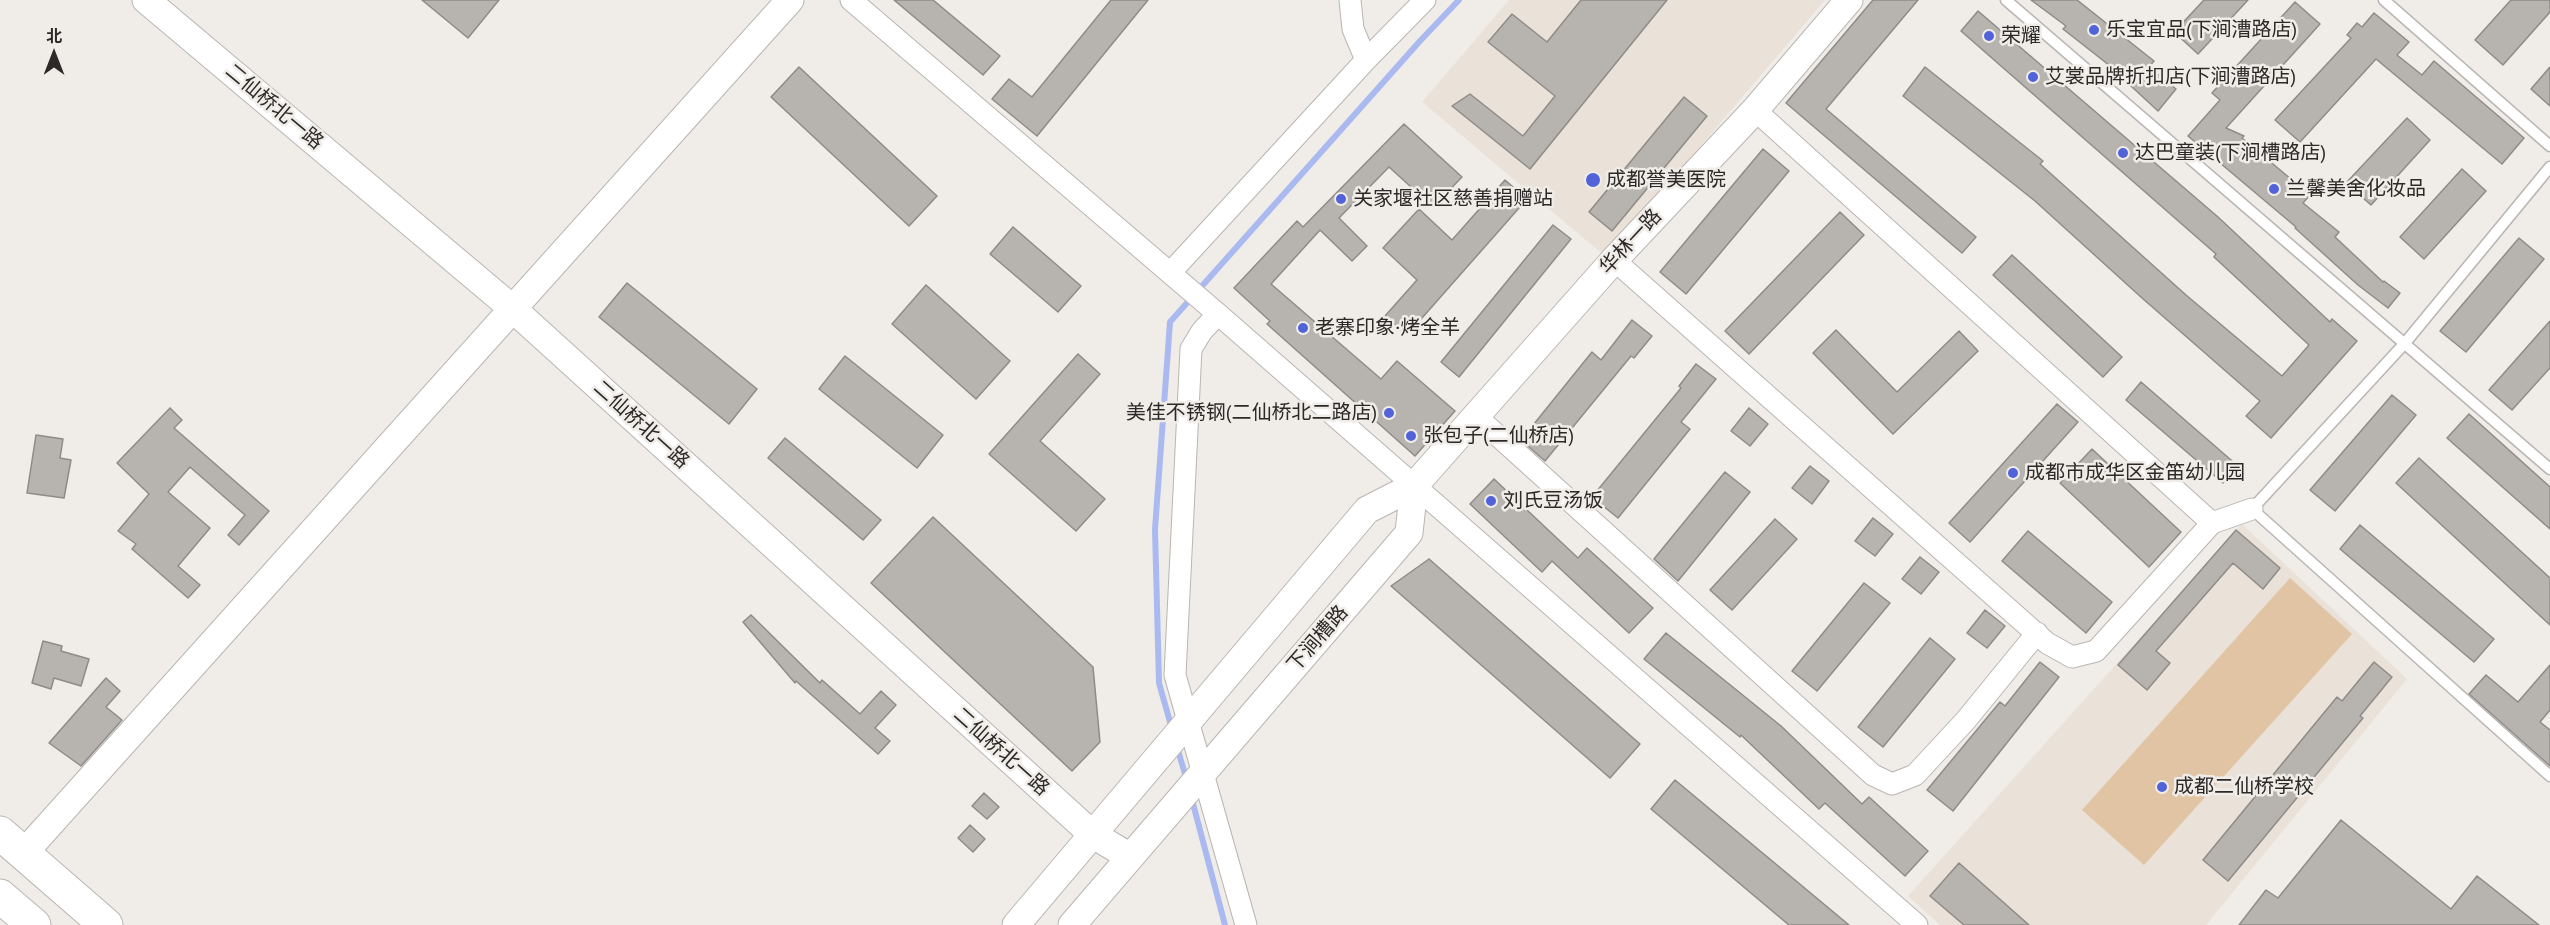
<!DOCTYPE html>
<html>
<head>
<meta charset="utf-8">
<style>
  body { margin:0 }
  #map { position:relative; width:2550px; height:925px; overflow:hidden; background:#f0ede9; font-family:"PT Sans","Noto Sans SC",sans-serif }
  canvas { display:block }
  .north { position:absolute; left:24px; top:24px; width:60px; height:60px; -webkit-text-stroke:4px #f0ede9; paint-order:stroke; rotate:0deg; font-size:16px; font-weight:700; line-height:24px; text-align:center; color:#2c2a29 }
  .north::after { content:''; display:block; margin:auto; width:21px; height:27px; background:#2c2a29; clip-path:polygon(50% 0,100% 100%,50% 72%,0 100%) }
</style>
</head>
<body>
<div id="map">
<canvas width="2550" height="925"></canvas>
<div class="north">北</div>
</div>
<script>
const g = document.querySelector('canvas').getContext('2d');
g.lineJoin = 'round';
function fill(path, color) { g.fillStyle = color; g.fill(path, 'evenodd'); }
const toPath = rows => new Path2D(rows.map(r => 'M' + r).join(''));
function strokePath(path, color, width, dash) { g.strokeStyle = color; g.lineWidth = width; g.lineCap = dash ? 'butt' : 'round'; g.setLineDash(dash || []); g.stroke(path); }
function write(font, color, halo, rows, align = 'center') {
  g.font = font + ' "PT Sans","Noto Sans SC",sans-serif'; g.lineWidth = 5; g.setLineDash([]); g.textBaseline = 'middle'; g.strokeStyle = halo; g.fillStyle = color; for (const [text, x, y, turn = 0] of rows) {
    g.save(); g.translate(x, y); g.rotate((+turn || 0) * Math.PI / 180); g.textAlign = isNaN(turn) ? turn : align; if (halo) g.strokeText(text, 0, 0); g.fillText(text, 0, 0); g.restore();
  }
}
fill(toPath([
  [1509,0,1825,0,1606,257,1422,102],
  [2242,524,2407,679,2206,925,1940,925,1908,896]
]), '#eae1d8');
fill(toPath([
  [2290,578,2352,634,2144,865,2082,810]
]), '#e0c4a4');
strokePath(toPath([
  [1172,729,1159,683,1155,529,1170,322,1420,41,1459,0],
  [1177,747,1187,781],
  [1191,796,1225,925]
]), '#aab9ef', 6);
const building = toPath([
  [422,0,499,0,468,38,422,0],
  [894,0,933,0,1000,56,983,75,894,0],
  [1111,0,1148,0,1037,136,992,99,1009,79,1032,97,1111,0],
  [1581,0,1667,0,1530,169,1452,106,1470,94,1523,136,1555,96,1488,42,1512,14,1547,42,1581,0],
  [1873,0,1918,0,1826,109,1976,237,1962,253,1786,103,1873,0],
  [2031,0,2077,0,2154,61,2149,67,2176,89,2158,111,2105,62,2063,29,2066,26,2031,0],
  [2204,0,2248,0,2198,54,2174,32,2204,0],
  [2511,0,2550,0,2550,12,2503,65,2475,40,2511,0],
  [2295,2,2320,24,2226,128,2244,136,2242,138,2310,195,2303,203,2339,232,2335,237,2383,282,2384,281,2400,293,2388,308,2358,285,2295,228,2296,227,2188,136,2220,100,2212,93,2295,2],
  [1978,11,2218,217,2330,322,2332,319,2357,341,2271,438,2246,416,2260,401,2142,298,2035,201,1903,96,1925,67,2043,161,2040,164,2186,295,2282,376,2309,345,2214,257,2216,254,1961,31,1978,11],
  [2374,13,2409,42,2397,55,2422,75,2434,61,2524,138,2502,164,2376,59,2300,142,2275,120,2351,38,2347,35,2357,23,2362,27,2374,13],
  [799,67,937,196,909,226,771,97,799,67],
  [2550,67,2550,106,2531,89,2550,67],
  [1684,97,1707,116,1612,231,1589,212,1684,97],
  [2407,118,2430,140,2371,205,2346,183,2407,118],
  [1404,124,1462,177,1433,207,1389,167,1339,218,1367,246,1352,261,1320,230,1271,284,1381,379,1397,361,1455,411,1415,456,1267,324,1270,321,1234,288,1297,221,1303,227,1404,124],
  [1763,149,1789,171,1686,294,1660,272,1763,149],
  [2462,169,2486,191,2424,259,2400,237,2462,169],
  [1505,180,1527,199,1407,335,1385,316,1417,280,1383,248,1419,209,1452,240,1505,180],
  [1840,212,1864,235,1749,354,1725,331,1840,212],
  [1553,225,1571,239,1459,377,1441,362,1553,225],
  [1013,227,1081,286,1058,312,990,254,1013,227],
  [2519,238,2544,259,2466,352,2440,331,2519,238],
  [2012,255,2122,357,2103,377,1993,275,2012,255],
  [627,283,757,389,729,424,599,317,627,283],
  [926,285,1010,361,976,399,892,324,926,285],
  [1632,320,1652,336,1634,358,1631,356,1545,461,1521,440,1592,352,1601,360,1632,320],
  [2550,321,2550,368,2512,410,2489,390,2550,321],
  [1836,330,1897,392,1959,331,1978,351,1893,434,1813,353,1836,330],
  [1078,354,1100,374,1040,441,1105,499,1076,531,989,454,1078,354],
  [845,356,943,435,917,468,819,389,845,356],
  [1696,364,1716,379,1681,422,1690,429,1618,518,1592,497,1681,388,1679,386,1696,364],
  [2141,382,2238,466,2223,483,2126,400,2141,382],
  [2392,395,2416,415,2335,511,2310,490,2392,395],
  [2057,404,2078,422,1970,542,1949,523,2057,404],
  [170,408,182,420,174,428,269,511,239,545,228,535,245,515,190,467,168,492,210,528,178,566,200,585,188,598,132,549,136,544,118,531,149,494,117,463,170,408],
  [1749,408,1768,424,1750,446,1731,431,1749,408],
  [2469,414,2550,487,2550,529,2447,438,2469,414],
  [36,435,63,439,60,458,71,460,64,498,27,493,36,435],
  [785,438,881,520,863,540,768,458,785,438],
  [2092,449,2181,532,2149,567,2060,483,2092,449],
  [2419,458,2550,578,2550,625,2396,483,2419,458],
  [1810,466,1829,481,1812,504,1792,488,1810,466],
  [1725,472,1750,492,1678,581,1654,559,1725,472],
  [1494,479,1578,558,1587,548,1653,608,1629,633,1552,561,1542,572,1470,504,1494,479],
  [933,517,1093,667,1100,742,1072,771,871,583,933,517],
  [1873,518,1893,534,1875,556,1855,541,1873,518],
  [1775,519,1797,539,1732,610,1710,590,1775,519],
  [2360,525,2494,639,2474,662,2340,549,2360,525],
  [2236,530,2280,568,2263,589,2233,563,2156,651,2170,663,2147,690,2118,665,2236,530],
  [2028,531,2112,602,2086,633,2002,561,2028,531],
  [1920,557,1939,572,1921,594,1902,579,1920,557],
  [1429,559,1640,744,1610,778,1391,586,1429,559],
  [1864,583,1890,603,1817,691,1792,671,1864,583],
  [1985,610,2005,626,1987,648,1967,633,1985,610],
  [751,615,820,683,822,680,860,714,881,691,896,705,875,728,890,741,878,754,796,681,795,683,743,622,751,615],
  [1666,633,1781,726,1862,804,1869,797,1928,851,1905,876,1825,803,1819,809,1741,735,1740,737,1644,659,1666,633],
  [1930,638,1955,659,1883,747,1858,727,1930,638],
  [43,641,62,646,61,651,89,659,81,686,54,678,51,689,32,683,43,641],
  [2040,662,2059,677,1953,811,1927,790,2000,702,2005,706,2040,662],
  [2374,662,2392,677,2360,716,2363,718,2228,881,2203,860,2337,697,2342,701,2374,662],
  [2550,665,2550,710,2540,722,2550,730,2550,766,2469,694,2486,675,2518,702,2550,665],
  [106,678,120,691,106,707,122,720,81,766,49,743,106,678],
  [1675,780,1849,925,1789,925,1651,809,1675,780],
  [984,793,999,807,987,819,972,806,984,793],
  [2341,820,2451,909,2477,876,2539,925,2239,925,2266,890,2278,898,2341,820],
  [970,825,985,839,973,852,958,838,970,825],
  [1959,863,2029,925,1964,925,1930,896,1959,863]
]);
fill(building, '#b7b4b0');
strokePath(building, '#8e8b88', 1.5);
const service = toPath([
  [2006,0,2550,469],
  [2384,0,2550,146],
  [2550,167,2405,343,2252,509,2550,776]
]);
const minor = toPath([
  [851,0,1218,314,1917,925],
  [1350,0,1353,29,1366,60],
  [1755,110,2212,523,2252,509],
  [1614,260,2047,643,2072,657,2096,651,2212,523],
  [1170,273,1366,60,1425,0],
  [1218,314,1202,331,1191,349,1175,675,1246,925],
  [1476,416,1873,775,1892,784,1915,775,1966,720,2037,633]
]);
const tertiary = toPath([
  [146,0,513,309,1092,834,1130,857],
  [23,854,790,0],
  [1016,925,1367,510,1414,486,1614,260,1755,110,1849,0],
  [1072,925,1409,533,1414,486]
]);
const primary = toPath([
  [0,833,106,925],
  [0,896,34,925]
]);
strokePath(service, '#b9b5b2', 13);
strokePath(minor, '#b9b5b2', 23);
strokePath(tertiary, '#b9b5b2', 29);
strokePath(primary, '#b9b5b2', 35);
strokePath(service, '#fff', 10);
strokePath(minor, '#fff', 21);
strokePath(tertiary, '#fff', 27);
strokePath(primary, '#fff', 33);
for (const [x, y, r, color] of [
  [2094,30,6,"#5263d9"],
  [1989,36,6,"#5263d9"],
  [2033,77,6,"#5263d9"],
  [2123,153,6,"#5263d9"],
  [1593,180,8,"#5263d9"],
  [2274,189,6,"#5263d9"],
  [1341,199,6,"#5263d9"],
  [1303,328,6,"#5263d9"],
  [1389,413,6,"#5263d9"],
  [1411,436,6,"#5263d9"],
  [2013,473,6,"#5263d9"],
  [1491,501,6,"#5263d9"],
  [2162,787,6,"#5263d9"]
]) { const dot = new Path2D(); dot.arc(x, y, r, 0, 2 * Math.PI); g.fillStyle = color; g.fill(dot); strokePath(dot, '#f0ede9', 2); }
write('20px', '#2c2a29', '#f0ede9', [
  ["乐宝宜品(下涧漕路店)",2106,30],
  ["荣耀",2001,36],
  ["艾裳品牌折扣店(下涧漕路店)",2045,77],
  ["达巴童装(下涧槽路店)",2135,153],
  ["成都誉美医院",1606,180],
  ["兰馨美舍化妆品",2286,189],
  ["关家堰社区慈善捐赠站",1353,199],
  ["老寨印象·烤全羊",1315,328],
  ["美佳不锈钢(二仙桥北二路店)",1377,413,"right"],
  ["张包子(二仙桥店)",1423,436],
  ["成都市成华区金笛幼儿园",2025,473],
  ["刘氏豆汤饭",1503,501],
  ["成都二仙桥学校",2174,787]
], 'left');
write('20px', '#2c2a29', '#f0ede9', [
  ["二仙桥北一路",274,107,40],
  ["华林一路",1631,242,-47],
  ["二仙桥北一路",641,425,42],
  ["下涧槽路",1318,639,-49],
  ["二仙桥北一路",1001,752,42]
]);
</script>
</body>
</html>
